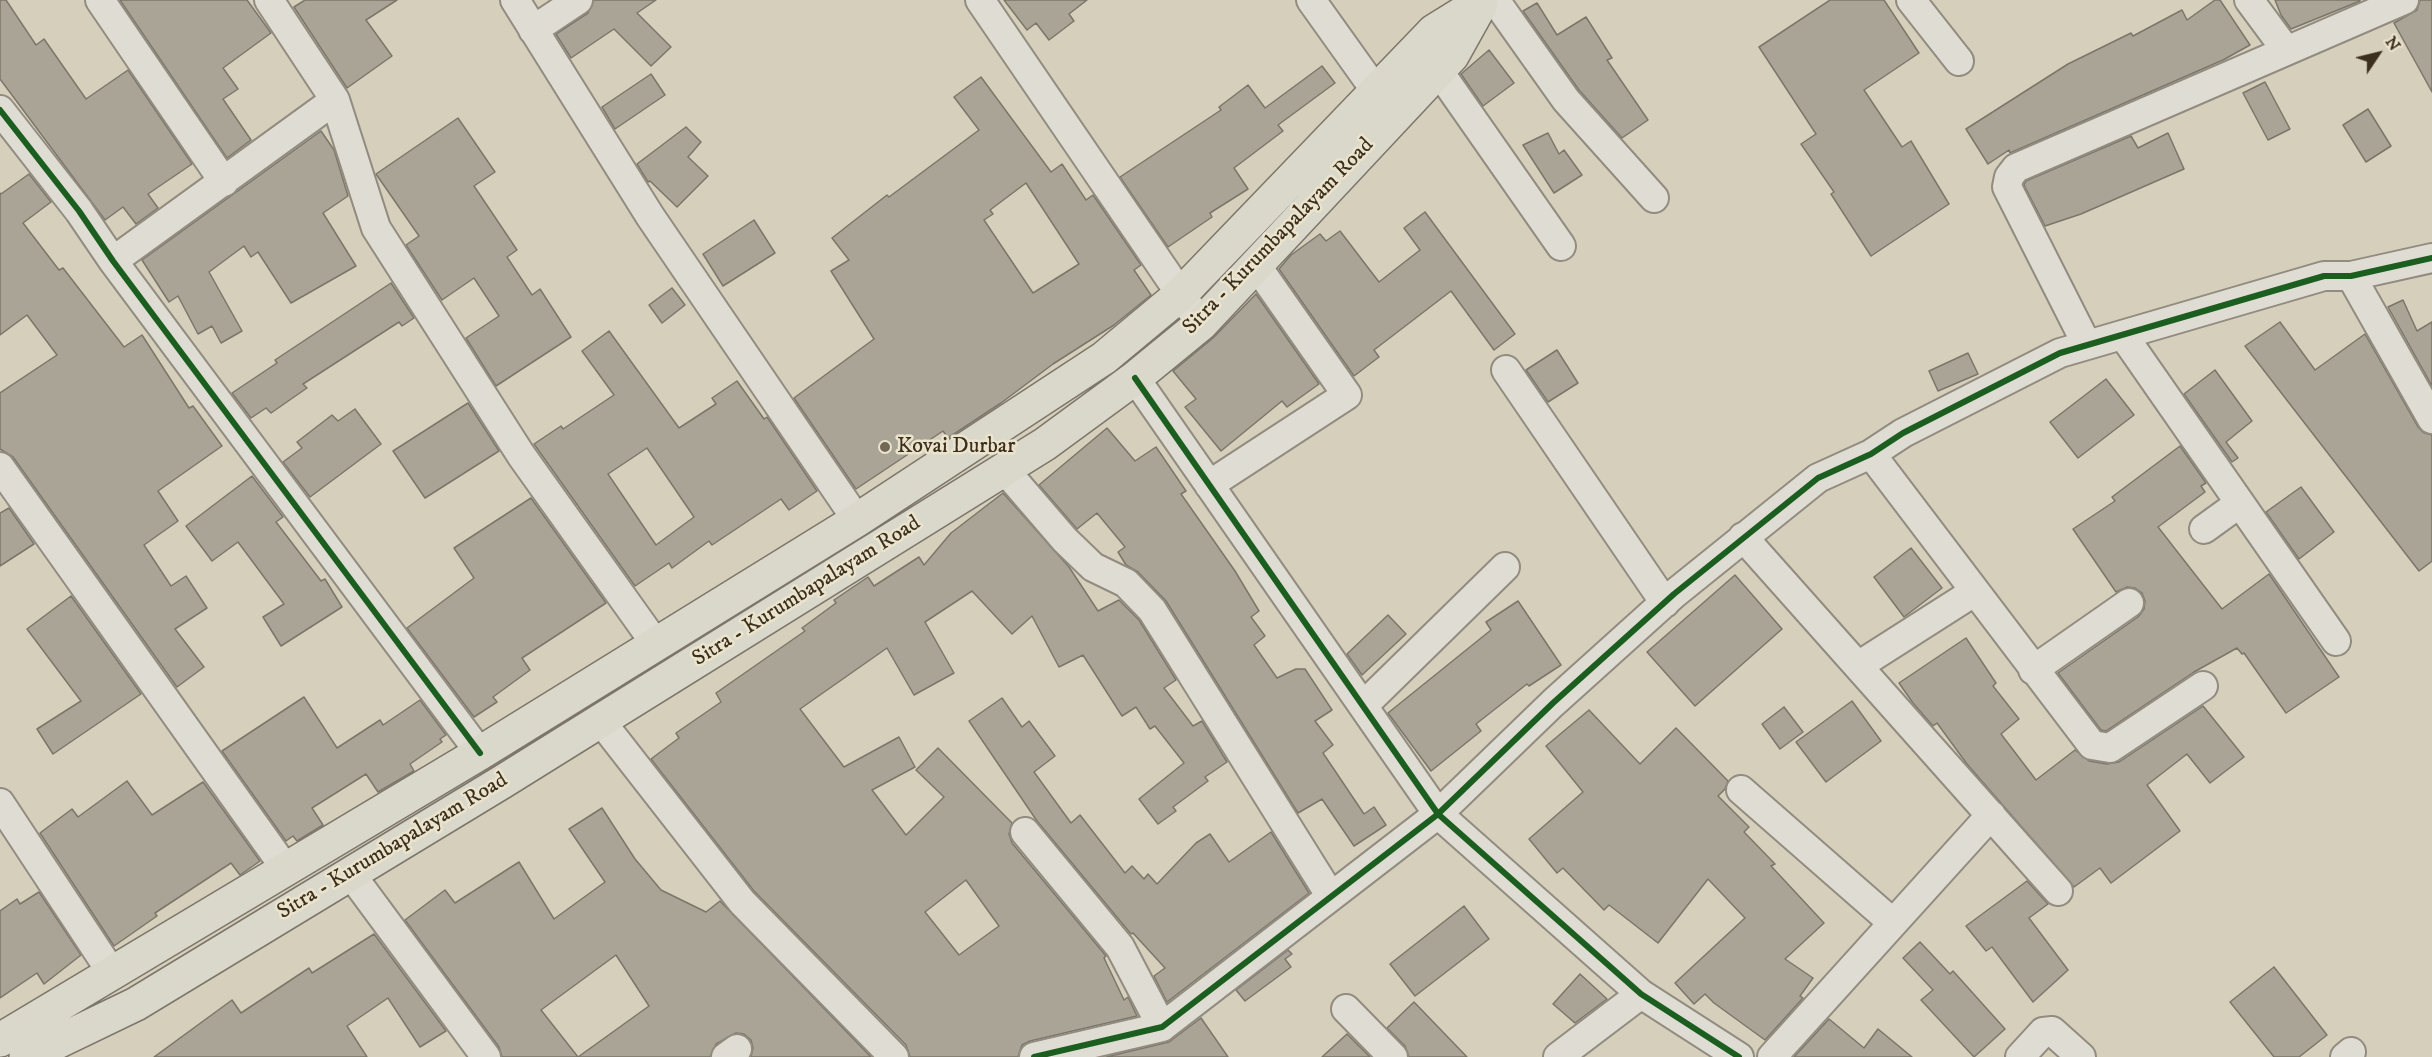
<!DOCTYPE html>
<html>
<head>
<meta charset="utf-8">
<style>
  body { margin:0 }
  #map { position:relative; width:2432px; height:1057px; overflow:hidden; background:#d6cfbc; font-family:"IM FELL DW Pica",serif }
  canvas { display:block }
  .north { position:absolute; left:2348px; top:24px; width:60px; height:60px; -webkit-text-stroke:4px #ebe4cd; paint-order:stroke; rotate:55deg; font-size:16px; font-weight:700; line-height:24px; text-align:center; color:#3d2f1d }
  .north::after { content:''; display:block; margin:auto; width:21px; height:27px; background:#3d2f1d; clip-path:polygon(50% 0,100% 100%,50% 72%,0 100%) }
</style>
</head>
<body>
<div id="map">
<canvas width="2432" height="1057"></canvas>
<div class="north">N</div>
</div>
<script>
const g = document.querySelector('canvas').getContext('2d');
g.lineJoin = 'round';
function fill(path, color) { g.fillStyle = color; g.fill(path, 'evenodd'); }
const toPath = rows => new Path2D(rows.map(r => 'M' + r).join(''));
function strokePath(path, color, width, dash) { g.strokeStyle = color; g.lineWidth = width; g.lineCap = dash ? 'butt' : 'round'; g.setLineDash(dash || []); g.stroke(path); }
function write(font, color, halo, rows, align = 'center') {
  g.font = font + ' "IM FELL DW Pica",serif'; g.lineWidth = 5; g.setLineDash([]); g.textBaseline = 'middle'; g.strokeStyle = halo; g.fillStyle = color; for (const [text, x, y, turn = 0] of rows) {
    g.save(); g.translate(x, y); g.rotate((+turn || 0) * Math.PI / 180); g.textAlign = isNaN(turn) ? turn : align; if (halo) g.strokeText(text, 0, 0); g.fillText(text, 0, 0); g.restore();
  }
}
const building = toPath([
  [0,0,6,0,36,45,44,39,86,99,128,70,192,164,148,194,158,208,136,224,123,207,105,220,0,79,0,0],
  [120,0,247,0,271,33,223,68,238,89,223,99,251,140,227,158,120,0],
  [305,0,397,0,366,20,392,56,347,88,294,7,305,0],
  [594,0,656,0,637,13,671,47,651,66,614,29,571,58,556,34,588,13,594,0],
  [1004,0,1087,0,1069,14,1074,21,1049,40,1036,23,1027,30,1004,0],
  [1830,0,1884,0,1919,53,1864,90,1902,147,1911,141,1949,204,1871,256,1831,194,1834,192,1801,144,1816,134,1759,47,1830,0],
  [2215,0,2220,0,2250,45,2223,60,2010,153,2009,150,1988,164,1966,129,2068,64,2131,33,2133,36,2182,10,2187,20,2215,0],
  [2275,0,2360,0,2360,1,2291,29,2281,15,2275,0],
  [2420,0,2432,0,2432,92,2394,23,2417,10,2420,0],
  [1537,3,1557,35,1586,17,1612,58,1607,60,1648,120,1622,138,1579,90,1523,11,1537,3],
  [1489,50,1514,83,1483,106,1461,74,1489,50],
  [1322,66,1335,83,1278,125,1283,131,1234,168,1248,189,1210,213,1212,217,1168,247,1120,177,1221,110,1219,107,1248,85,1265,108,1322,66],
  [651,74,665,95,615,129,602,107,651,74],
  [981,77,1051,172,1062,164,1086,200,1093,195,1141,265,1134,270,1151,295,1114,325,1053,364,1001,403,948,438,943,431,856,489,794,398,874,339,831,271,849,260,832,238,887,195,889,197,979,130,954,97,981,77],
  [1026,183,1079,264,1033,293,984,220,993,214,990,210,1026,183],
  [2265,82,2290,129,2268,140,2243,93,2265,82],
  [2368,109,2391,146,2366,162,2343,125,2368,109],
  [458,118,495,172,474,186,517,250,507,257,532,295,540,289,571,337,496,386,466,338,499,316,474,278,442,300,406,245,419,236,376,174,458,118],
  [686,127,701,142,688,157,708,176,677,207,650,181,648,182,637,164,686,127],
  [321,131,334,150,348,196,323,213,356,266,291,303,258,252,251,257,244,246,209,272,242,331,221,343,212,326,198,334,178,296,169,302,142,260,321,131],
  [1548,133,1559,154,1564,150,1582,175,1554,193,1523,145,1548,133],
  [2168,133,2184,169,2081,214,2045,226,2024,185,2026,181,2131,136,2138,148,2168,133],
  [29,174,51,202,23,223,59,270,63,268,124,347,142,335,189,408,193,406,222,446,158,491,178,521,144,545,171,586,186,576,207,608,175,629,204,667,177,687,13,457,0,449,0,393,57,355,27,315,0,335,0,193,1,194,29,174],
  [1425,212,1515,334,1494,350,1451,291,1374,350,1379,357,1354,376,1279,269,1291,255,1320,234,1326,241,1340,231,1379,282,1420,250,1404,228,1425,212],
  [754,220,775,253,723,286,703,254,754,220],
  [391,283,414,318,402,326,399,322,303,384,307,388,271,413,266,408,251,418,232,393,277,363,275,360,391,283],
  [672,288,685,305,662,323,649,305,672,288],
  [1256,294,1319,384,1287,407,1282,401,1221,451,1185,407,1196,399,1173,371,1213,338,1256,294],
  [2403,300,2417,331,2432,322,2432,386,2388,307,2403,300],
  [2280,322,2315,370,2365,334,2418,427,2424,433,2432,435,2432,561,2419,571,2245,346,2280,322],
  [609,331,679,428,716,404,712,398,737,381,764,419,767,417,817,491,789,510,781,499,712,545,709,541,672,568,669,563,635,586,534,444,561,426,563,429,614,395,582,351,609,331],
  [647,448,694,517,656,545,608,474,647,448],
  [1557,350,1578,383,1548,402,1526,370,1557,350],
  [1968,353,1978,374,1938,391,1929,371,1968,353],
  [2215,370,2252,421,2226,442,2238,458,2232,462,2184,394,2215,370],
  [2106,379,2134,415,2078,458,2050,422,2106,379],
  [468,403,499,451,425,498,393,451,468,403],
  [355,409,381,444,310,497,283,462,302,448,297,442,332,415,338,421,355,409],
  [1107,428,1135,461,1156,447,1186,491,1181,494,1235,571,1259,611,1251,617,1265,636,1254,645,1277,678,1296,669,1305,669,1332,710,1315,721,1333,745,1323,753,1364,814,1374,807,1386,825,1354,846,1322,799,1298,813,1166,601,1138,572,1126,565,1118,552,1125,547,1097,513,1077,529,1039,485,1107,428],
  [2180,446,2206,483,2201,486,2205,492,2158,527,2222,609,2269,574,2339,677,2286,713,2244,653,2242,654,2237,648,2194,672,2106,731,2101,730,2058,673,2138,617,2144,609,2145,601,2142,593,2135,588,2127,587,2116,592,2073,529,2115,501,2112,497,2180,446],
  [252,476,283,517,276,522,321,581,325,579,342,607,281,646,263,617,284,604,238,542,212,561,186,526,252,476],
  [2301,487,2334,532,2299,559,2266,512,2301,487],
  [1003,493,1069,567,1098,611,1119,600,1139,620,1176,680,1164,688,1193,726,1202,721,1227,762,1205,777,1208,781,1173,807,1176,811,1158,824,1139,799,1184,763,1155,726,1150,729,1136,707,1122,716,1083,655,1059,667,1032,616,1012,634,972,591,925,622,954,673,914,695,887,648,800,709,844,767,899,737,915,767,872,790,906,835,944,797,916,770,938,748,1012,823,1009,834,1012,843,1106,956,1104,958,1124,1000,1128,997,1137,1016,1030,1041,1022,1045,1018,1057,910,1057,906,1045,754,891,651,759,679,738,676,733,721,702,716,693,805,631,802,628,836,603,834,600,868,577,874,586,919,557,924,565,951,533,1003,493],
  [966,880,999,926,959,955,925,912,966,880],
  [531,498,606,603,522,658,530,670,493,697,497,702,474,717,407,628,474,578,454,548,531,498],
  [9,508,34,544,0,566,0,513,9,508],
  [1911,548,1942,588,1904,617,1874,577,1911,548],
  [1735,575,1782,629,1695,706,1647,652,1735,575],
  [71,596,141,694,53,754,37,729,81,701,27,629,71,596],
  [1518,601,1561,665,1529,686,1527,684,1476,724,1481,731,1431,771,1388,713,1491,630,1486,622,1518,601],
  [1388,615,1406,634,1362,675,1347,654,1388,615],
  [1966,638,1996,683,1993,686,2019,719,2001,734,2036,780,2075,750,2089,761,2107,764,2119,762,2203,706,2244,757,2210,783,2187,754,2147,785,2180,831,2111,883,2100,868,2074,887,1967,764,1937,723,1933,726,1913,703,1899,683,1966,638],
  [304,697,337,748,380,720,383,725,420,700,446,735,440,739,442,742,410,764,414,771,378,792,366,774,312,808,323,825,297,841,293,836,286,841,222,751,304,697],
  [1002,698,1022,727,1029,721,1055,756,1034,772,1071,823,1080,815,1125,873,1132,866,1144,879,1148,874,1157,884,1196,843,1210,834,1229,862,1271,832,1309,893,1167,1002,1154,976,1165,968,1133,933,1131,934,1037,821,969,721,1002,698],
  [1852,701,1881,741,1826,782,1796,742,1852,701],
  [1784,707,1803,732,1780,749,1762,724,1784,707],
  [1589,710,1640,764,1676,728,1728,781,1725,789,1718,796,1749,827,1744,832,1775,864,1771,866,1824,923,1785,959,1813,978,1800,996,1803,998,1765,1040,1714,1003,1705,994,1694,1004,1675,983,1745,918,1708,879,1658,943,1609,905,1604,910,1563,868,1557,873,1529,839,1583,792,1546,746,1589,710],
  [127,781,152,815,203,782,260,861,240,875,231,863,155,913,157,916,114,946,40,833,72,809,78,817,127,781],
  [602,808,635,859,661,890,706,912,720,901,871,1057,751,1057,753,1048,751,1040,744,1034,736,1033,716,1044,710,1057,502,1057,499,1047,405,920,445,890,455,903,519,862,554,919,605,882,569,829,602,808],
  [616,955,649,1006,578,1057,541,1010,616,955],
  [2027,881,2048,904,2029,918,2068,970,2033,1002,1992,947,1986,951,1966,926,2027,881],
  [39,892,81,955,44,984,37,973,0,998,0,911,17,899,20,904,39,892],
  [1464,906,1489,939,1415,996,1390,964,1464,906],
  [374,934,446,1031,420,1047,388,998,347,1026,367,1057,154,1057,232,1000,241,1013,309,968,312,973,374,934],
  [1920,942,1950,974,1953,971,2005,1029,1974,1057,1921,1000,1933,990,1903,958,1920,942],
  [1288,950,1292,954,1285,959,1291,967,1245,1001,1236,990,1288,950],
  [2274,967,2327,1035,2299,1057,2274,1057,2230,1002,2274,967],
  [1580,974,1607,999,1575,1023,1553,1004,1580,974],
  [1414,1002,1467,1057,1409,1057,1405,1046,1387,1028,1414,1002],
  [1201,1018,1228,1057,1106,1057,1169,1042,1201,1018],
  [1829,1019,1864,1048,1878,1029,1912,1057,1794,1057,1829,1019],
  [1347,1034,1370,1057,1322,1057,1347,1034]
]);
fill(building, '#a9a496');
strokePath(building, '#7c766a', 1.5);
const minor = toPath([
  [100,0,224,182],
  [515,0,650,216,857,520],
  [980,0,1201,324],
  [1311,0,1376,91],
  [1495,0,1566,100,1654,198],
  [1911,0,1959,61],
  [2249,0,2286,50],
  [533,30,578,0],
  [1438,70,1561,246],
  [335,100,376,228,521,455,655,643],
  [0,110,79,211,113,261,480,753],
  [113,261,335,100,269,0],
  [2351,276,2432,419],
  [2123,335,2336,641],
  [2087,345,2007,187,2009,177,2016,168,2404,0],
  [1506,370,1665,603],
  [1135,378,1438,814,1641,994,1739,1057],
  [1871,454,2092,745,2110,748,2203,686],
  [0,467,285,868],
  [1004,469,1065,540,1093,567,1126,583,1152,610,1330,895],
  [1209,485,1347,395,1256,265],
  [2204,529,2240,503],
  [1743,537,2058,891],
  [1858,666,1974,592],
  [2033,670,2129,603],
  [1363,706,1505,567],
  [600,720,742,902,894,1057],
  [1741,790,1893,923],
  [0,803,112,973],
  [1025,832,1120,947,1162,1027],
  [350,873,486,1057],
  [1346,1009,1393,1057],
  [726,1057,737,1049],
  [1034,1057,1162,1027,1438,814,1553,703,1674,594,1818,478,1871,454,1903,433,2060,353,2324,276,2351,276,2432,258],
  [1558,1057,1641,994],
  [1772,1057,1991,815],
  [2020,1057,2043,1032,2052,1031,2081,1057],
  [2345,1057,2351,1052]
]);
const major = toPath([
  [0,1040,480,753,857,520,1104,358,1181,294,1434,31,1481,2],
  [26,1057,136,1004,502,782,1045,444,1135,378,1201,324,1452,56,1481,4]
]);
strokePath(minor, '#928c80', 32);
strokePath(major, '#7c766a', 36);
strokePath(minor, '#dfddd3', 28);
strokePath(major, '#dad7cb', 33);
strokePath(toPath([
  [0,110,79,211,113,261,480,753],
  [1135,378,1438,814,1641,994,1739,1057],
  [1034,1057,1162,1027,1438,814,1553,703,1674,594,1818,478,1871,454,1903,433,2060,353,2324,276,2351,276,2432,258]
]), '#1b5e20', 6);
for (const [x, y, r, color] of [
  [885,447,6,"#736755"]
]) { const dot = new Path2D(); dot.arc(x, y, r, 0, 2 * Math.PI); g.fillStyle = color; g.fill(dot); strokePath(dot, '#ebe4cd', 2); }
write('22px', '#3d2f1d', '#ebe4cd', [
  ["Sitra - Kurumbapalayam Road",1279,237,-46],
  ["Sitra - Kurumbapalayam Road",807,592,-32],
  ["Sitra - Kurumbapalayam Road",393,847,-31]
]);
write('22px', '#3d2f1d', '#ebe4cd', [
  ["Kovai Durbar",897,447]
], 'left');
</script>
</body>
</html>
